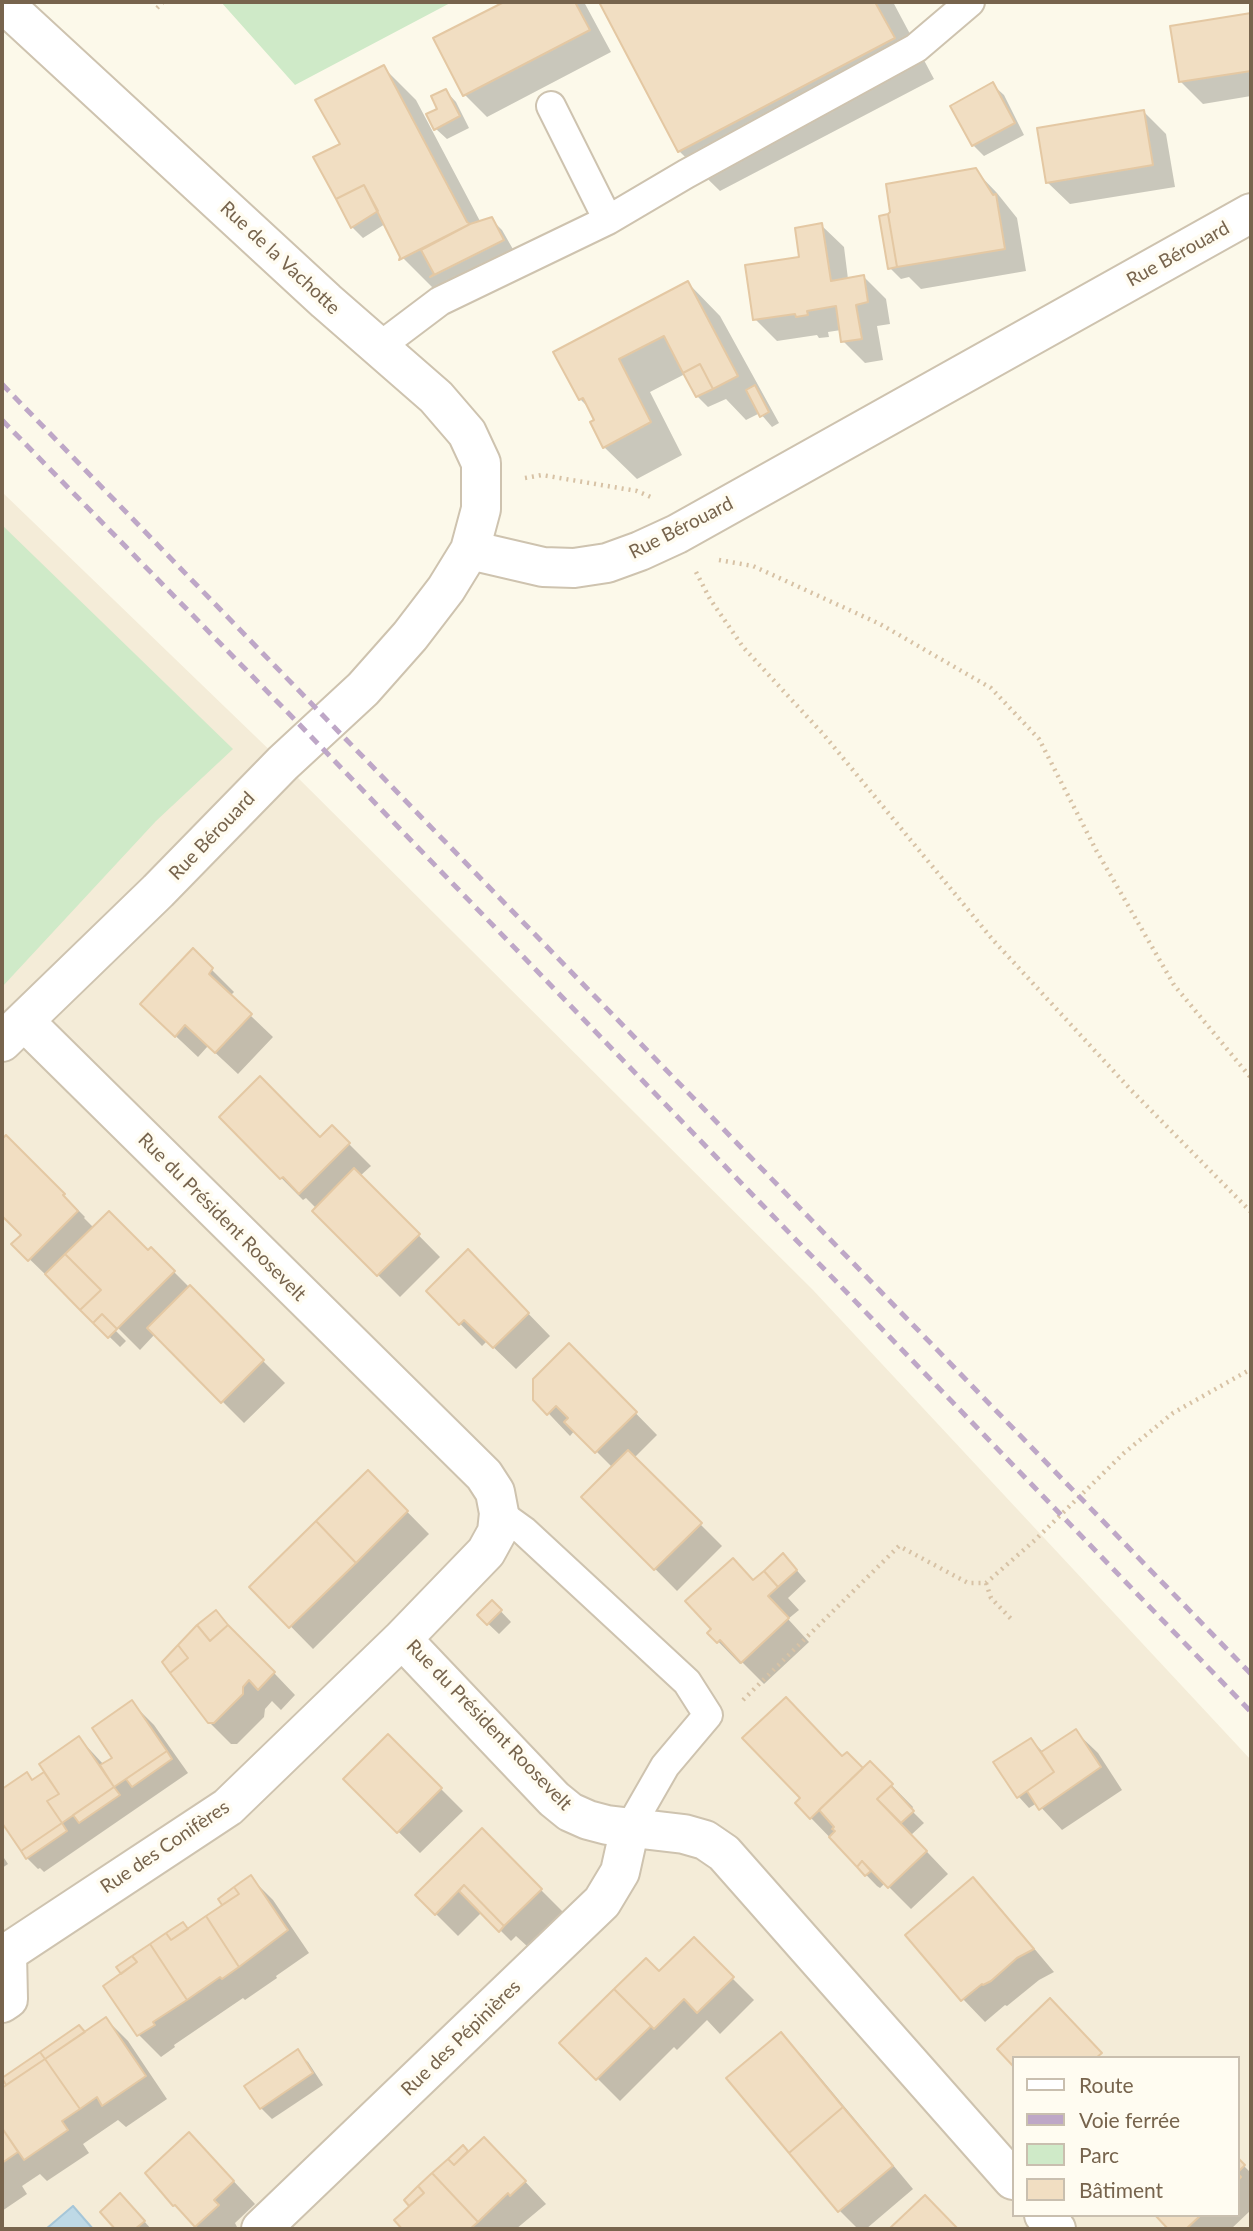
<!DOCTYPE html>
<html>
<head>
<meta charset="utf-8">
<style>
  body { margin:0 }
  #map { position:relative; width:1253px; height:2231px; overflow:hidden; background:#fcf9ea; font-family:Lato,sans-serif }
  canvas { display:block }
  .frame { position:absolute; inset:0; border:4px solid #77644d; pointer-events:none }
  .legend { position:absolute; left:1012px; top:2056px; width:228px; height:161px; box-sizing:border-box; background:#fffcf1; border:2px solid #c9bfaf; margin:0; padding:9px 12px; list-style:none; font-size:21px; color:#77644d }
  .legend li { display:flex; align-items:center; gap:14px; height:35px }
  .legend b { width:35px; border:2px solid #c9bfaf }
</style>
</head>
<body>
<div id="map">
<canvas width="1253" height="2231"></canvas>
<div class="frame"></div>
<ul class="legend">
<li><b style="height:9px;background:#fff"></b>Route</li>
<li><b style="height:9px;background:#bea7c7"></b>Voie ferrée</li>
<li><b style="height:19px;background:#cfeac8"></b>Parc</li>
<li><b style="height:19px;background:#f1dec2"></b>Bâtiment</li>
</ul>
</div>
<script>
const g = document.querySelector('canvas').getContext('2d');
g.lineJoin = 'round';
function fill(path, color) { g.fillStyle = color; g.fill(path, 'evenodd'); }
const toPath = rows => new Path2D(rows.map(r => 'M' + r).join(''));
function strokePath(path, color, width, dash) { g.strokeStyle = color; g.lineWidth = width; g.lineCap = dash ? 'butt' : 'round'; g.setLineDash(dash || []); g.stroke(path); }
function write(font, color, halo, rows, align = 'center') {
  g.font = font + ' Lato,sans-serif'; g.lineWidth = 7; g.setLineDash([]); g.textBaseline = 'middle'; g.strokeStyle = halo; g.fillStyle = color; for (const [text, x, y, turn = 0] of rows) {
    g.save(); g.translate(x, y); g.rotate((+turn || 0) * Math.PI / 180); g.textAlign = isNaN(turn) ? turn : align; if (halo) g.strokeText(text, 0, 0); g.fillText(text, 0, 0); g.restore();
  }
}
fill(toPath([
  [2,492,283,763,813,1290,1251,1760,1251,2229,2,2229],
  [1013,2058,1237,2058,1237,2215,1013,2215]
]), '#f4ecd8');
fill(toPath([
  [221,2,452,2,295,85],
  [2,525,233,749,156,821,2,987]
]), '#cfeac8');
const water = toPath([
  [73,2206,93,2229,46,2229,73,2206]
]);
fill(water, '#bed9e6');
strokePath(water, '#a5c6d8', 2);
fill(toPath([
  [507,2,584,2,611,52,487,117,465,95,436,39],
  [601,2,893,2,934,79,720,191,679,151],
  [1251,15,1251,96,1203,104,1181,82,1172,27],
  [384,68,416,100,481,223,491,219,502,230,514,251,435,290,403,258,385,224,363,238,352,227,343,145],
  [993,85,1004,95,1024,135,984,156,973,145],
  [446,91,456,102,469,128,447,139,436,129],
  [1144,112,1166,134,1175,187,1070,204,1047,182],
  [975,170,997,193,1017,218,1026,271,921,289,909,277,901,279,890,268],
  [821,225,844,247,848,279,864,277,886,299,890,324,877,326,883,360,865,363,843,341,841,330,828,332,829,337,819,338,817,335,777,341,755,319,801,258],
  [688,283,720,316,779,423,772,427,760,413,746,420,726,399,708,407,697,396,685,374,650,392,682,455,637,479,604,447,592,411,580,399],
  [193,951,234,992,230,996,273,1037,238,1074,208,1046,198,1057,165,1026],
  [221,1117,320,1139,332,1127,371,1166,360,1176,440,1257,400,1297,314,1211,316,1208,306,1198,303,1200],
  [6,1137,85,1217,84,1218,94,1228,148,1252,151,1249,285,1383,244,1423,155,1334,140,1350,115,1325,115,1330,126,1341,120,1347,14,1244,23,1235,2,1214,2,1142],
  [490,1274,550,1336,516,1369,487,1341,482,1346,428,1291],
  [569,1345,657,1435,634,1458,722,1546,677,1591,584,1497,613,1468,575,1430,570,1436,535,1399],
  [368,1472,429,1534,313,1649,252,1587],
  [794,1567,806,1581,788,1598,799,1610,788,1619,809,1642,764,1684,742,1662,740,1664,710,1633,754,1582],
  [492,1602,511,1622,499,1634,479,1615],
  [216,1612,295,1695,281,1710,272,1701,265,1709,264,1717,237,1744,231,1744,209,1722],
  [132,1703,154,1725,188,1773,44,1872,40,1868,38,1869,27,1858,2,1820,2,1792,26,1775,33,1782,47,1773,79,1738,104,1765,114,1758],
  [1075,1731,1098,1753,1122,1790,1062,1830,1037,1803,1029,1808,1019,1797,1031,1740,1043,1752],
  [388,1736,463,1811,420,1853,345,1779],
  [843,1758,863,1770,870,1763,913,1807,911,1810,924,1823,911,1835,948,1874,911,1909,885,1883,880,1888,877,1886,811,1818],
  [482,1831,563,1912,528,1947,516,1936,511,1941,482,1912,458,1936,417,1895],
  [2,1855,8,1864,2,1868],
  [251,1878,273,1900,309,1953,276,1976,277,1978,245,2000,243,1998,174,2045,175,2047,161,2057,139,2035,106,1986,225,1905,220,1899,234,1889,239,1894],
  [972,1879,994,1901,1054,1972,1039,1980,1007,2006,1005,2005,985,2022,963,1999],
  [694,1940,754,2000,720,2034,707,2020,677,2050,674,2047,620,2101,562,2043,646,1961,659,1974],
  [106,2019,128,2041,167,2099,126,2127,118,2120,83,2144,89,2153,47,2181,40,2174,22,2186,27,2194,2,2211,2,2090,9,2086,4,2079,86,2033],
  [781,2035,803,2057,913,2189,866,2229,858,2229,840,2211,728,2078],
  [297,2052,308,2062,323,2085,272,2119,261,2108],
  [463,2148,468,2153,506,2161,546,2204,516,2229,405,2229,397,2221,412,2206,406,2200],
  [211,2157,255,2204,235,2223,238,2229,200,2229,197,2227,147,2173],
  [1237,2159,1251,2173,1251,2210,1231,2229,1171,2229,1157,2215,1237,2215],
  [131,2206,151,2229,117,2229,102,2212]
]), '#0003');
const building = toPath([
  [504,2,575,2,590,30,463,96,433,38,504,2],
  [599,2,875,2,895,38,678,152,599,2],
  [1251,13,1251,71,1179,82,1170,26,1251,13],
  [384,65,467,222,470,224,399,260,400,257,364,185,336,199,313,157,340,144,315,100,384,65],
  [993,82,1015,123,972,146,950,106,993,82],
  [446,89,460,116,434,130,426,114,437,109,431,96,446,89],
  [1144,110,1153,165,1046,183,1037,128,1144,110],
  [976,168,993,195,996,194,1005,249,897,267,888,214,890,212,886,184,976,168],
  [364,185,378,211,351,228,336,199,364,185],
  [888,214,897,267,888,269,879,216,888,214],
  [492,217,504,240,430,277,434,274,421,250,470,224,492,217],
  [822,223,831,281,864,275,868,302,856,305,862,339,841,342,836,306,807,311,808,315,796,317,795,314,753,320,745,265,799,257,795,228,822,223],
  [688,281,738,376,713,389,700,364,683,373,664,336,619,359,651,422,603,448,590,422,594,420,583,398,579,400,553,352,688,281],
  [700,364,713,389,696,397,683,373,700,364],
  [755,385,769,412,760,417,746,390,755,385],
  [193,948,213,968,209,974,252,1014,215,1053,185,1025,175,1037,140,1004,193,948],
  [260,1076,320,1137,332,1125,350,1143,299,1194,283,1177,280,1179,219,1117,260,1076],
  [6,1135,65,1194,63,1195,78,1211,28,1261,11,1244,21,1235,2,1216,2,1139,6,1135],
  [354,1168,420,1234,377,1276,312,1211,354,1168],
  [109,1211,148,1250,151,1247,175,1271,117,1329,102,1314,93,1323,80,1310,101,1290,65,1254,109,1211],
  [468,1249,529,1313,493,1348,464,1320,459,1325,426,1291,468,1249],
  [65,1254,101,1290,80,1310,45,1274,65,1254],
  [190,1285,264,1360,221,1403,147,1328,190,1285],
  [102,1314,117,1329,108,1338,93,1323,102,1314],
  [569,1343,637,1412,595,1453,564,1422,568,1418,556,1406,547,1415,533,1400,533,1379,569,1343],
  [628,1450,702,1523,654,1570,581,1497,628,1450],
  [368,1470,408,1511,356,1563,316,1521,368,1470],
  [316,1521,356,1563,289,1628,249,1587,316,1521],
  [783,1553,797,1570,778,1587,764,1571,783,1553],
  [733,1558,753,1580,764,1571,778,1587,768,1596,789,1618,741,1663,720,1640,717,1643,707,1633,711,1629,685,1601,733,1558],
  [492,1600,502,1610,487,1625,477,1615,492,1600],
  [216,1610,228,1625,210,1641,197,1625,216,1610],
  [197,1625,210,1641,228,1625,275,1672,258,1690,249,1680,243,1687,243,1694,214,1723,208,1723,170,1673,188,1658,178,1645,197,1625],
  [178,1645,188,1658,170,1673,162,1662,178,1645],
  [786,1697,842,1756,847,1752,863,1768,810,1819,795,1803,800,1798,742,1738,786,1697],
  [132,1700,167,1751,114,1787,100,1765,112,1758,92,1728,132,1700],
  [1076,1729,1101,1767,1039,1810,1027,1791,1054,1772,1041,1752,1076,1729],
  [388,1734,442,1788,397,1833,343,1779,388,1734],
  [79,1736,114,1787,62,1823,47,1801,59,1794,39,1764,79,1736],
  [1031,1738,1054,1772,1017,1798,993,1762,1031,1738],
  [167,1751,172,1759,132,1787,126,1779,167,1751],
  [870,1761,893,1784,877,1799,927,1851,888,1888,862,1861,857,1867,829,1837,835,1831,832,1829,834,1827,819,1810,870,1761],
  [27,1772,32,1780,44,1772,59,1794,47,1801,62,1823,21,1851,2,1823,2,1789,27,1772],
  [891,1786,914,1811,901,1823,877,1799,891,1786],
  [114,1787,120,1795,79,1823,73,1815,114,1787],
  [62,1823,67,1831,26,1859,21,1851,62,1823],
  [482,1828,542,1889,504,1926,464,1885,435,1915,415,1895,482,1828],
  [862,1861,871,1871,865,1876,857,1867,862,1861],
  [251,1875,288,1930,239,1967,206,1916,239,1894,234,1887,251,1875],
  [973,1877,1034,1949,1017,1958,991,1981,983,1985,982,1984,961,2001,905,1935,973,1877],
  [464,1885,504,1926,499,1932,459,1891,464,1885],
  [234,1887,239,1894,222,1905,218,1899,234,1887],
  [206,1916,239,1967,222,1979,220,1977,187,2000,150,1944,166,1933,171,1940,206,1916],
  [183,1922,188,1929,171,1940,166,1933,183,1922],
  [694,1937,734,1977,697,2013,684,1999,654,2029,614,1989,646,1958,659,1971,694,1937],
  [150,1944,187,2000,153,2022,155,2025,137,2036,103,1986,137,1962,132,1956,150,1944],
  [132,1956,137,1962,121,1974,116,1967,132,1956],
  [614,1989,651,2026,596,2080,559,2043,614,1989],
  [1050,1998,1102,2053,1096,2058,1013,2058,1013,2066,997,2049,1050,1998],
  [106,2017,146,2076,102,2106,97,2097,80,2109,45,2059,106,2017],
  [79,2025,85,2032,45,2059,40,2052,79,2025],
  [781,2032,843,2107,789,2153,726,2078,781,2032],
  [298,2049,313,2073,260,2109,244,2086,298,2049],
  [40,2052,45,2059,6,2085,2,2078,40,2052],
  [45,2059,80,2109,62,2121,68,2130,24,2160,2,2128,2,2088,45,2059],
  [843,2107,893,2166,838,2212,789,2153,843,2107],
  [2,2128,18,2152,2,2163,2,2128],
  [189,2132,234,2181,214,2200,219,2205,195,2227,175,2205,173,2206,145,2173,189,2132],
  [484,2137,526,2181,510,2196,508,2193,478,2222,432,2173,448,2159,454,2165,484,2137],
  [463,2145,468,2151,454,2165,448,2159,463,2145],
  [1237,2157,1245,2165,1237,2173,1241,2177,1237,2181,1237,2157],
  [432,2173,478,2222,470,2229,402,2229,394,2220,424,2193,418,2186,432,2173],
  [418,2186,424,2193,409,2206,404,2200,418,2186],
  [120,2193,145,2221,135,2229,115,2229,100,2212,120,2193],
  [925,2195,958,2229,889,2229,925,2195],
  [1155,2215,1201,2215,1186,2229,1168,2229,1155,2215]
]);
fill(building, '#f1dec2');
strokePath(building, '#e4c8a3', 2);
const service = toPath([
  [608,220,686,174,916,48,970,2],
  [379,347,440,301,608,220,551,106],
  [499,1513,524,1531,687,1682,708,1715,665,1766,630,1827]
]);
const minor = toPath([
  [2,2,326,301,436,397,467,433,481,463,481,509,470,550],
  [24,1021,484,1475,495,1492,499,1513,497,1532,486,1552,402,1639,554,1799,570,1812,588,1820,607,1825,684,1834,705,1840,724,1853,1013,2180],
  [2,1042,158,891,283,763,363,689,410,636,446,589,470,550,543,567,574,568,607,563,640,551,677,534,1251,213],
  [7,1953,228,1807,402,1639],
  [2,2003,8,1999,7,1953],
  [1044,2215,1056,2229],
  [261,2229,602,1902,620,1872,630,1827]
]);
strokePath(service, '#cec3af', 32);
strokePath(minor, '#cec3af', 42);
strokePath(toPath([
  [157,8,163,2],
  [525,478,542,475,637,491,653,498],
  [719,560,753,566,880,624,991,688,1039,739,1096,850,1174,985,1251,1078],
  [696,572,710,599,743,647,824,735,993,940,1131,1090,1251,1212],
  [986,1583,991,1598,1014,1622],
  [743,1700,899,1546,968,1583,986,1583,1035,1540,1124,1453,1173,1413,1251,1369]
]), '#d7c2a5', 4.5, [2, 5]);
strokePath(service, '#fff', 28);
strokePath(minor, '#fff', 38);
strokePath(toPath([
  [2,384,1251,1674],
  [2,420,298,723,1251,1712]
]), '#bea7c7', 5, [10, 7]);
write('19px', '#77644d', '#fffcf1', [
  ["Rue Bérouard",1178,254,-29],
  ["Rue de la Vachotte",280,258,43],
  ["Rue Bérouard",681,528,-27],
  ["Rue Bérouard",212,836,-46],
  ["Rue du Président Roosevelt",222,1217,45],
  ["Rue du Président Roosevelt",489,1725,46],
  ["Rue des Conifères",165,1847,-34],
  ["Rue des Pépinières",461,2038,-44]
]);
</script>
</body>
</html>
